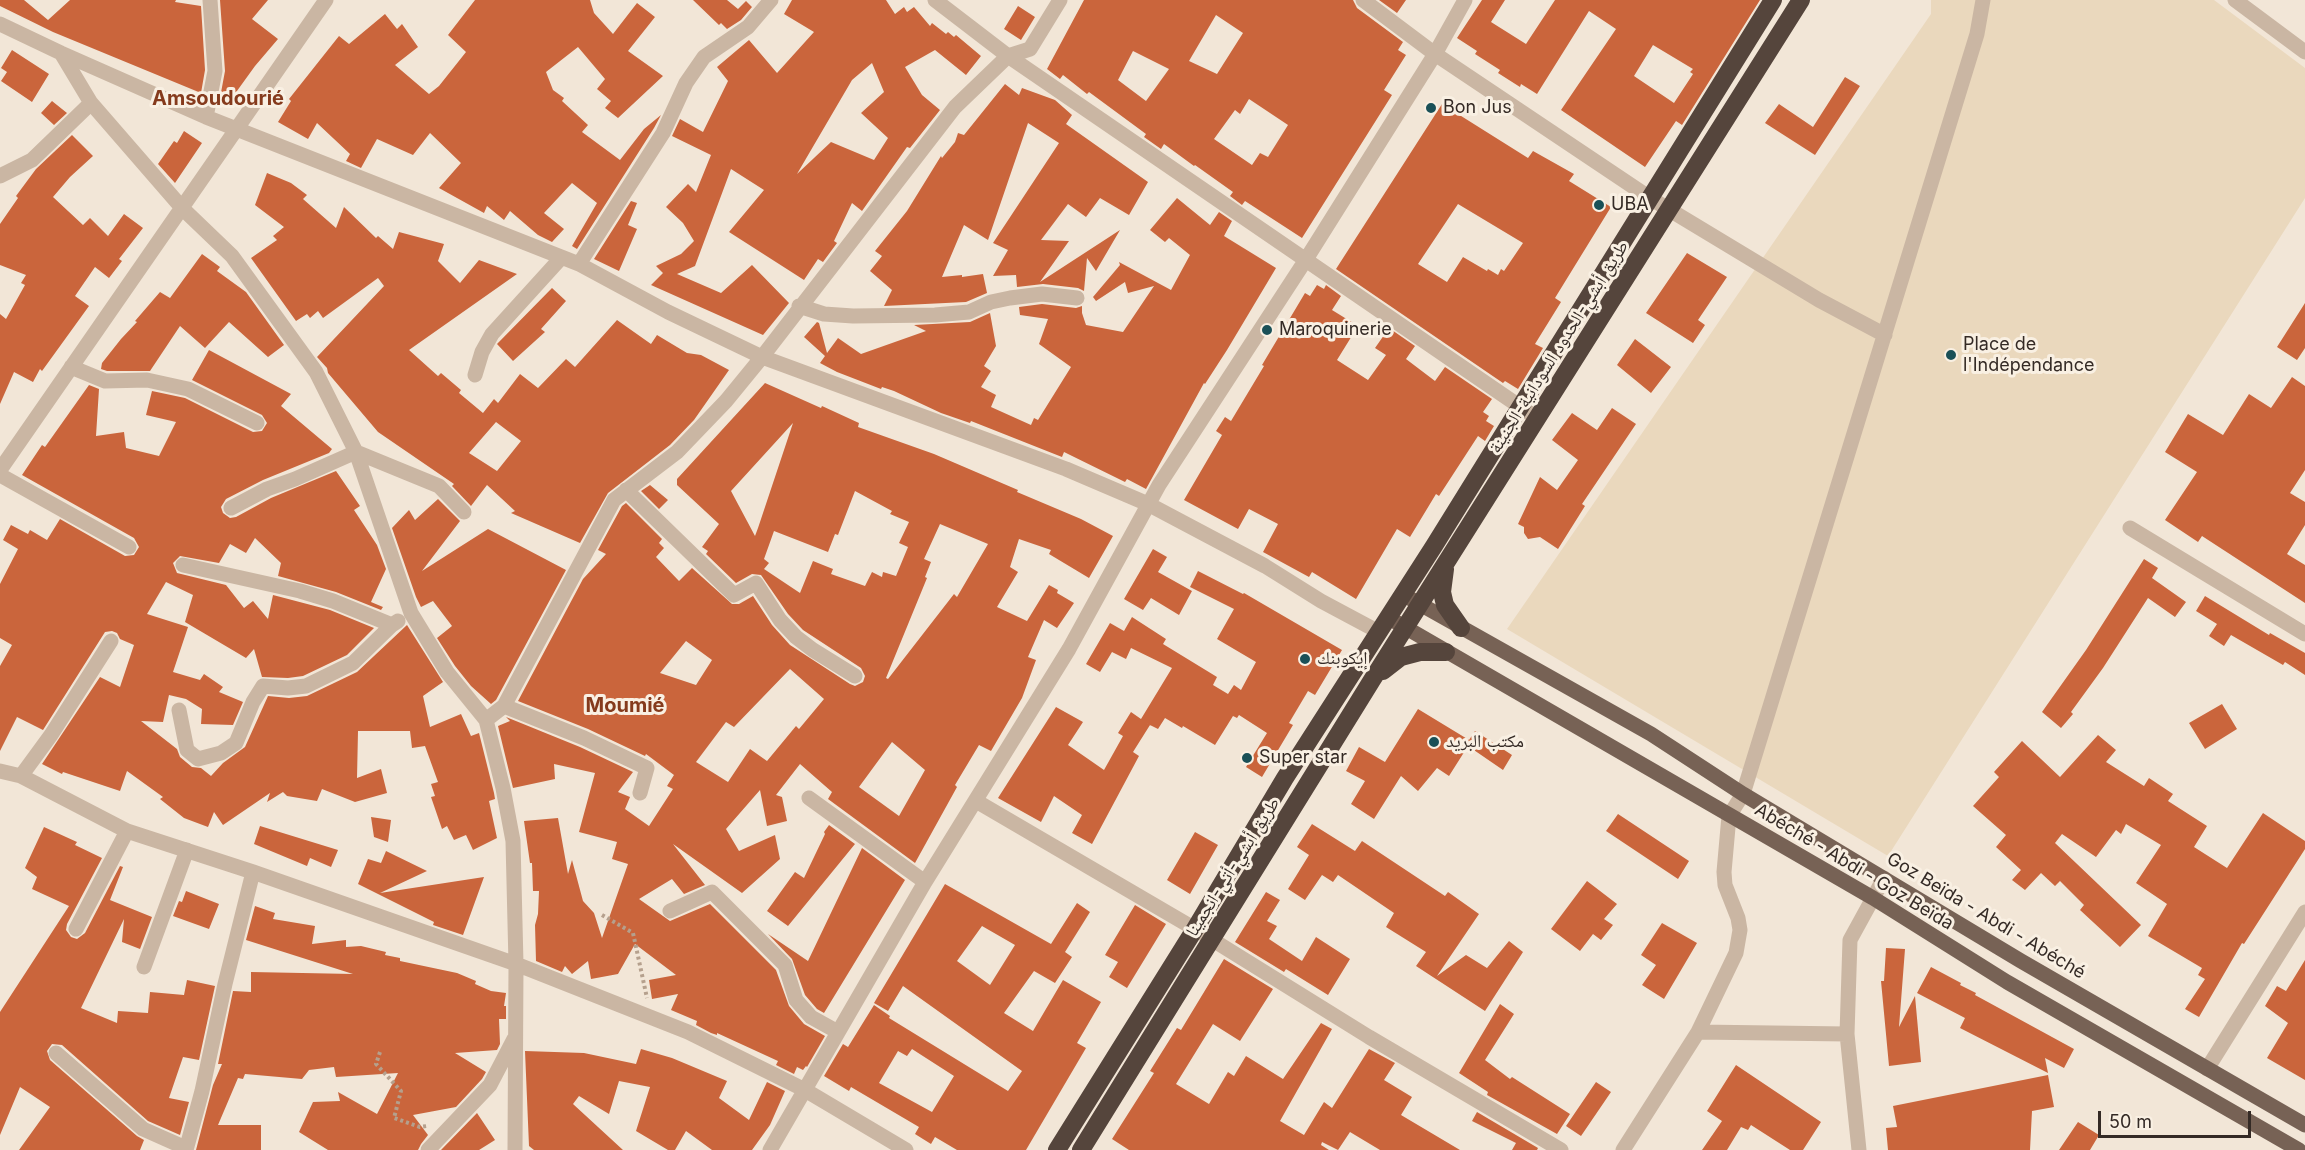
<!DOCTYPE html>
<html>
<head>
<meta charset="utf-8">
<style>
  body { margin:0 }
  #map { position:relative; width:2305px; height:1150px; overflow:hidden; background:#f2e6d7; font-family:Inter,sans-serif }
  canvas { display:block }
  .scale { position:absolute; left:2098px; top:1111px; width:153px; height:27px; box-sizing:border-box; border:3px solid #342a25; border-top:0; padding-left:8px; font-size:18px; line-height:21px; white-space:nowrap; color:#342a25; -webkit-text-stroke:4px #f9f0e3; paint-order:stroke }
</style>
</head>
<body>
<div id="map">
<canvas width="2305" height="1150"></canvas>
<div class="scale">50 m</div>
</div>
<script>
const g = document.querySelector('canvas').getContext('2d');
g.lineJoin = 'round';
function fill(path, color) { g.fillStyle = color; g.fill(path, 'evenodd'); }
const toPath = rows => new Path2D(rows.map(r => 'M' + r).join(''));
function strokePath(path, color, width, dash) { g.strokeStyle = color; g.lineWidth = width; g.lineCap = dash ? 'butt' : 'round'; g.setLineDash(dash || []); g.stroke(path); }
function write(font, color, halo, rows, align = 'center') {
  g.font = font + ' Inter,"Noto Naskh Arabic",sans-serif'; g.lineWidth = 6; g.setLineDash([]); g.textBaseline = 'middle'; g.strokeStyle = halo; g.fillStyle = color; for (const [text, x, y, turn = 0] of rows) {
    g.save(); g.translate(x, y); g.rotate((+turn || 0) * Math.PI / 180); g.textAlign = isNaN(turn) ? turn : align; if (halo) g.strokeText(text, 0, 0); g.fillText(text, 0, 0); g.restore();
  }
}
fill(toPath([
  [1931,0,2214,0,2305,68,2305,198,1888,856,1507,629,1931,14]
]), '#ead8bd');
fill(toPath([
  [0,0,24,0,48,20,70,0,176,0,175,2,201,6,205,70,201,93,53,32,0,6],
  [220,0,268,0,252,19,278,39,255,66,229,102,220,98,225,71],
  [475,0,590,0,594,13,613,34,637,3,655,17,628,51,663,76,618,118,605,108,611,101,597,89,605,79,578,47,546,72,553,90,564,98,562,101,588,125,582,132,620,160,644,129,661,115,654,128,577,249,572,246,597,203,572,183,544,213,564,229,552,242,538,235,510,211,504,220,487,206,484,213,439,188,461,163,430,133,413,155,377,139,361,168,346,161,350,154,317,123,308,139,278,122,291,101,289,99,339,36,349,44,385,14,397,29,402,24,418,47,395,65,429,94,439,86,466,52,448,35],
  [693,0,727,0,738,9,746,1,752,7,741,20,727,29,721,23,719,25],
  [792,0,886,0,895,14,904,7,907,12,914,7,930,26,932,23,946,34,948,32,954,37,956,35,981,56,966,75,935,50,905,67,922,95,940,110,910,148,907,147,862,211,852,203,834,241,837,243,823,262,818,259,804,280,729,232,764,190,731,169,695,266,677,274,721,293,752,265,789,303,763,335,651,285,663,273,656,266,681,254,694,241,683,223,666,207,688,184,696,192,711,155,672,136,680,119,703,132,728,81,717,67,749,40,777,73,814,32,784,14],
  [872,63,884,92,861,113,888,138,874,160,831,142,797,174,852,80],
  [1084,0,1353,0,1357,8,1403,42,1398,50,1406,55,1384,90,1392,95,1302,238,1245,201,1242,205,1230,196,1233,192,1195,165,1194,166,1164,144,1161,149,1144,137,1146,134,1089,92,1087,94,1063,75,1060,79,1047,69],
  [1216,15,1243,33,1217,74,1189,61],
  [1133,51,1169,69,1146,101,1118,80],
  [1249,99,1288,125,1268,157,1260,153,1252,165,1214,139,1235,110,1240,114],
  [1379,0,1406,0,1397,13],
  [1482,0,1505,0,1491,22,1526,44,1555,0,1760,0,1682,125,1676,121,1645,167,1561,110,1616,29,1589,11,1537,94,1521,84,1520,87,1498,73,1500,70,1475,54,1477,51,1457,38],
  [1653,45,1693,69,1690,72,1693,74,1674,103,1634,76],
  [1018,6,1035,17,1021,40,1004,29],
  [12,50,49,74,32,102,1,81,7,72,1,68],
  [1845,77,1860,86,1815,155,1765,123,1779,104,1813,127],
  [1005,84,1019,95,1022,88,1055,100,1072,115,1066,124,1148,182,1129,215,1100,198,1086,217,1068,204,1041,240,1069,241,1040,282,1120,230,1096,271,1087,258,1084,291,1078,288,1043,284,1017,287,1016,275,993,276,1008,250,993,243,1059,143,1028,123,988,240,964,225,942,277,962,275,962,277,983,274,987,293,966,302,884,306,892,290,870,271,882,256,875,251,907,211,941,156,942,158,955,142,958,133,964,135],
  [52,101,67,113,54,125,41,113],
  [1442,104,1528,158,1533,151,1574,174,1569,181,1611,207,1555,298,1561,302,1535,344,1543,348,1518,389,1505,381,1503,383,1336,269],
  [1458,204,1523,243,1504,271,1501,269,1498,275,1488,269,1487,271,1463,257,1447,282,1418,264],
  [184,131,202,143,175,183,158,164,174,141,177,143],
  [72,135,93,156,70,177,53,197,83,225,90,218,108,236,124,214,143,228,119,259,122,261,109,278,95,267,75,296,89,306,42,371,40,369,33,382,14,372,0,404,0,314,6,319,25,285,21,283,26,275,0,265,0,224,18,198,16,196,36,169],
  [267,173,291,183,307,195,303,199,336,228,344,207,376,238,378,236,393,249,399,232,444,244,438,261,460,283,479,260,517,274,409,350,438,376,441,373,461,390,459,393,483,413,494,399,498,403,520,374,538,388,566,359,575,367,617,320,651,344,657,335,687,353,701,355,729,370,694,420,670,445,608,493,580,543,511,513,515,511,487,485,471,506,452,486,454,484,378,432,328,373,327,368,317,357,384,286,378,278,323,318,318,311,310,318,307,314,296,321,251,258,277,240,273,236,284,227,255,205],
  [496,422,521,441,497,471,469,453],
  [1177,198,1210,225,1219,212,1232,221,1224,236,1276,268,1227,350,1205,384,1204,383,1146,489,1127,479,1125,482,1064,452,1062,457,971,421,970,423,941,413,894,391,882,387,881,389,837,372,820,363,825,356,804,337,817,322,819,323,827,353,838,338,861,354,926,331,914,325,970,322,990,313,996,346,984,366,991,371,981,387,996,395,991,407,1031,425,1034,418,1038,420,1071,367,1039,344,1048,319,1020,315,1019,307,1042,304,1076,308,1082,306,1082,313,1086,325,1123,332,1154,286,1128,293,1125,282,1096,301,1093,297,1120,265,1119,262,1171,290,1190,255,1169,238,1165,242,1150,230],
  [631,201,637,203,628,225,637,229,619,271,594,259],
  [1687,253,1727,277,1698,320,1705,325,1693,343,1646,313],
  [202,254,220,267,217,271,246,292,284,345,268,357,229,322,205,348,180,326,150,371,107,371,101,369,102,363,121,339,137,322,135,321,160,292,170,298],
  [1317,285,1324,289,1326,285,1341,296,1332,310,1358,326,1337,360,1368,380,1386,355,1375,348,1389,328,1415,346,1406,359,1435,381,1445,367,1492,399,1483,412,1489,416,1486,421,1494,426,1485,441,1478,436,1439,496,1436,494,1410,537,1397,529,1356,599,1312,572,1309,577,1263,552,1278,524,1249,509,1238,529,1184,500,1222,435,1216,431,1225,417,1231,421,1264,366,1262,365,1305,293,1310,296],
  [552,288,566,301,541,329,545,332,513,361,497,344],
  [2305,303,2305,348,2297,360,2277,347],
  [1635,339,1671,367,1651,393,1617,365],
  [209,350,291,394,281,406,332,449,329,453,263,480,226,499,221,507,223,513,230,518,236,517,271,498,336,471,360,506,354,510,377,545,386,569,371,602,383,607,381,610,336,592,278,576,281,563,255,538,246,553,230,544,219,563,180,556,173,563,177,573,226,585,244,608,253,601,268,619,273,595,330,610,374,628,347,655,303,676,288,678,262,677,254,649,246,658,185,622,193,595,166,582,147,614,188,627,173,672,200,680,204,674,223,687,219,692,243,702,233,725,201,724,202,709,186,699,169,695,163,722,141,721,177,749,180,757,192,767,201,768,211,776,223,763,245,747,268,696,289,698,307,696,357,672,407,625,443,682,423,696,430,727,461,714,471,736,479,733,494,793,495,799,489,801,497,838,473,850,466,835,454,840,447,826,442,829,431,797,435,796,431,784,438,782,425,746,412,748,410,731,358,731,357,778,381,769,387,793,355,802,322,789,317,801,287,796,283,792,267,802,270,793,223,825,214,812,208,827,184,818,160,799,163,797,127,771,120,791,63,772,62,774,42,764,100,677,120,687,134,645,120,639,117,633,112,631,105,632,43,730,17,717,0,751,0,666,12,645,0,638,0,584,18,549,3,540,11,525,28,534,30,530,47,540,60,519,125,556,134,555,139,547,134,538,22,475,42,445,45,447,89,385,99,389,96,436,124,432,126,448,159,456,176,422,146,415,152,391,185,398,253,432,262,431,267,423,262,415,192,380],
  [2292,377,2305,386,2305,470,2290,493,2305,502,2305,525,2287,554,2305,565,2305,603,2202,536,2198,542,2165,520,2197,472,2165,452,2188,414,2223,435,2249,394,2271,408],
  [765,383,821,408,822,406,859,423,858,427,934,454,1018,490,1017,492,1081,519,1113,536,1089,578,1049,554,1051,550,1019,539,1010,567,1018,572,997,607,1027,621,1049,585,1058,590,1057,593,1074,603,1057,628,1044,620,1028,657,1036,660,1022,698,991,751,979,745,955,785,957,787,915,863,828,799,832,792,800,764,776,795,782,797,787,821,767,826,760,790,726,829,739,851,775,835,780,859,742,893,673,844,705,885,684,894,672,879,639,899,670,921,710,904,776,970,789,1006,804,1024,825,1036,807,1067,806,1066,803,1070,797,1067,794,1074,776,1065,778,1061,717,1033,717,1035,711,1033,696,1025,697,1021,671,1010,678,994,652,999,649,980,676,975,635,944,618,974,591,979,588,961,572,974,565,966,562,972,536,961,535,925,538,914,539,891,533,891,532,863,530,863,524,821,558,818,568,874,572,860,583,901,594,913,602,938,628,864,612,859,617,842,579,832,595,773,554,764,555,779,513,788,498,726,510,721,506,717,580,747,633,772,618,792,630,797,625,809,649,826,673,789,667,786,674,775,646,754,645,756,588,729,518,701,583,579,606,554,598,550,622,506,626,503,662,539,659,543,664,548,656,557,679,581,692,568,732,604,739,604,753,596,772,625,790,645,850,684,855,686,863,682,865,676,861,668,803,630,788,614,761,575,752,574,736,583,706,554,708,551,702,547,719,524,677,485,677,479],
  [793,423,758,528,755,536,731,491],
  [855,491,892,511,890,514,909,522,899,543,908,547,896,576,883,572,882,577,872,572,865,586,831,574,833,569,813,561,800,593,764,569,769,563,764,559,774,531,828,552,835,534,838,535],
  [940,524,988,544,957,597,954,594,888,679,886,678,927,578,925,577,931,562,924,559],
  [686,641,712,660,696,685,660,673],
  [790,669,824,699,799,729,796,726,767,761,750,749,728,782,696,762,726,722,734,727],
  [892,742,925,770,899,816,859,787],
  [1612,408,1636,424,1582,504,1585,506,1558,549,1540,537,1528,539,1524,533,1524,527,1518,524,1540,477,1557,490,1578,460,1552,440,1572,413,1597,430],
  [650,485,668,500,659,509,641,491],
  [438,499,460,521,422,571,488,529,566,570,496,700,491,704,471,686,455,666,437,638,452,626,433,601,421,607,416,597,392,528,409,510,415,520],
  [1153,549,1167,557,1158,572,1192,591,1179,615,1151,598,1143,610,1124,599],
  [2144,559,2158,568,2152,578,2186,602,2175,617,2148,598,2103,668,2071,712,2073,714,2061,728,2042,712,2086,650],
  [1198,571,1243,594,1244,593,1342,650,1315,695,1308,691,1289,723,1293,725,1262,777,1246,767,1267,733,1239,715,1237,718,1233,716,1215,745,1183,726,1182,728,1165,718,1158,729,1146,723,1150,725,1133,752,1139,756,1092,844,1072,833,1082,815,1054,796,1041,822,998,798,1056,707,1083,722,1068,745,1104,770,1123,736,1118,733,1131,712,1141,719,1172,668,1131,648,1126,659,1112,652,1100,672,1086,664,1110,623,1124,631,1132,617,1166,639,1163,644,1217,677,1213,685,1228,694,1234,685,1241,690,1256,662,1217,639,1234,609,1190,587],
  [2205,596,2269,635,2270,633,2305,653,2305,675,2285,662,2283,665,2231,635,2224,646,2209,636,2217,624,2196,611],
  [2222,704,2237,729,2205,749,2189,723],
  [1418,709,1469,740,1475,731,1512,755,1503,770,1468,746,1449,776,1437,768,1418,791,1401,776,1374,819,1351,804,1365,781,1346,771,1359,747,1385,762],
  [2098,735,2116,750,2106,762,2144,786,2149,778,2173,794,2168,801,2207,826,2194,847,2227,868,2263,813,2305,841,2305,849,2244,944,2242,943,2199,1017,2185,1009,2205,979,2198,975,2202,968,2148,936,2167,904,2136,883,2161,845,2126,824,2121,834,2116,830,2096,857,2062,834,2055,843,2141,925,2120,947,2080,910,2084,905,2060,881,2055,886,2041,873,2025,890,2012,880,2021,870,1996,847,2006,835,1973,806,1999,777,1994,772,2022,741,2060,777],
  [1618,814,1689,861,1678,879,1606,831],
  [371,817,391,820,388,842,374,837],
  [1312,824,1355,851,1362,841,1445,896,1448,892,1479,914,1437,976,1466,955,1487,968,1509,941,1523,952,1485,1011,1416,966,1426,952,1386,927,1394,913,1338,875,1333,882,1322,875,1305,900,1288,889,1309,855,1297,847],
  [829,825,855,844,788,926,767,911,795,872,804,878,825,834,824,832],
  [260,826,338,850,331,867,310,858,307,866,254,844],
  [44,827,77,842,75,845,102,858,67,924,66,930,71,937,77,939,85,933,120,866,123,867,110,900,152,917,140,949,122,942,124,919,81,1008,117,1023,118,1011,148,1013,150,992,184,995,187,980,215,986,199,1060,183,1057,169,1098,189,1102,180,1135,148,1121,62,1045,52,1044,47,1051,50,1060,137,1136,144,1140,140,1150,19,1150,50,1107,20,1087,0,1135,0,1012,69,906,32,889,37,877,25,868],
  [1195,832,1218,845,1190,894,1167,880],
  [862,848,905,880,824,1013,817,1009,805,995,792,959,768,934,808,961],
  [386,851,427,871,380,893,484,877,463,935,433,925,434,922,358,884,368,859,381,863],
  [1587,881,1617,904,1604,919,1613,925,1601,940,1593,934,1580,951,1551,929],
  [945,884,1051,944,1077,903,1090,912,1065,952,1072,957,1055,983,1034,971,1004,1013,1033,1031,1063,980,1101,1002,1077,1043,1086,1048,1026,1150,957,1150,935,1137,931,1144,915,1134,919,1127,851,1087,849,1091,824,1076,843,1044,848,1047,874,1005,890,1016,889,1018,1008,1091,1022,1071,903,986,888,1011,874,1003],
  [982,926,1015,945,990,985,957,961],
  [912,1049,954,1076,932,1112,879,1083,898,1051,907,1056],
  [186,891,219,904,209,929,173,916,179,901,182,902],
  [1266,892,1280,900,1267,921,1277,926,1269,939,1302,961,1316,937,1350,959,1328,995,1286,969,1284,972,1235,942],
  [1135,905,1166,924,1127,988,1109,977,1118,962,1105,955],
  [255,906,275,913,273,919,315,926,312,944,346,940,346,947,361,946,386,952,385,955,400,958,400,961,457,973,476,981,475,984,491,991,506,993,504,1006,506,1006,506,1019,499,1019,500,1044,497,1050,455,1053,486,1072,482,1079,456,1107,413,1115,428,1135,421,1144,418,1150,328,1150,299,1132,313,1102,340,1101,338,1092,377,1114,398,1073,336,1077,334,1067,309,1070,302,1079,245,1074,243,1079,238,1078,218,1125,261,1125,261,1150,196,1150,213,1085,222,1064,218,1064,233,991,251,992,251,972,353,974,246,940],
  [1662,923,1697,943,1664,999,1642,985,1656,965,1641,955],
  [1886,948,1905,949,1899,1027,1915,996,1921,1062,1889,1066,1881,981,1884,981],
  [1224,959,1273,989,1240,1041,1213,1024,1176,1084,1209,1104,1228,1072,1234,1076,1246,1056,1283,1079,1321,1023,1332,1029,1280,1121,1304,1135,1324,1102,1332,1108,1369,1049,1395,1063,1384,1080,1412,1097,1401,1115,1460,1150,1380,1150,1350,1132,1338,1150,1322,1142,1321,1145,1329,1150,1129,1150,1112,1139,1154,1073,1150,1071,1177,1028,1181,1030],
  [2305,960,2305,1080,2267,1058,2288,1023,2265,1006,2277,986,2286,991],
  [1931,967,1961,983,1960,985,1976,993,1975,995,2074,1049,2064,1068,2045,1058,2048,1073,1960,1028,1965,1018,1917,993],
  [1500,1004,1514,1014,1485,1060,1510,1079,1512,1077,1570,1114,1557,1134,1487,1095,1488,1092,1459,1073],
  [641,1049,672,1058,727,1081,719,1098,749,1120,767,1082,785,1091,770,1125,752,1150,712,1150,686,1131,675,1150,668,1150,636,1131,650,1087,619,1081,609,1114,579,1096,573,1104,623,1150,534,1150,529,1146,525,1051,584,1053,636,1064],
  [1736,1065,1821,1122,1803,1150,1790,1150,1751,1125,1748,1130,1741,1127,1727,1150,1702,1150,1722,1121,1707,1111],
  [2048,1075,2054,1107,2032,1111,2030,1150,1888,1150,1886,1128,1897,1127,1893,1106],
  [1596,1082,1611,1092,1581,1136,1566,1126],
  [1477,1112,1538,1148,1537,1150,1512,1150,1516,1143,1472,1121],
  [477,1113,495,1140,479,1150,441,1150],
  [2078,1122,2099,1135,2090,1150,2059,1150]
]), '#ca653c');
strokePath(toPath([
  [602,915,633,933,647,998],
  [380,1052,376,1064,401,1091,394,1118,420,1127,427,1126]
]), '#b5a08d', 4, [3, 3]);
strokePath(toPath([
  [935,0,1008,56,1538,419],
  [1363,0,1435,54,1650,198,1819,300,1885,335],
  [2235,0,2305,52],
  [0,24,61,53,206,117,579,264,668,312,762,357,1066,469,1148,504,1265,566,1321,601,1379,632],
  [61,53,91,103,183,209,232,256,316,372,356,452,439,486,464,512],
  [206,117,215,71,210,0],
  [0,176,32,160,91,103],
  [579,264,663,133,686,83,704,57,748,27,771,0],
  [799,306,824,314,853,316,935,315,969,312,991,302,1010,298,1042,294,1077,298],
  [71,367,105,381,147,380,188,389,257,423],
  [475,375,482,352,492,334,561,258],
  [0,470,326,0],
  [0,475,129,547],
  [626,490,734,595,756,583,780,620,796,637,813,650,855,676],
  [231,508,267,489,295,479,356,452,411,613,447,672,486,720,503,788,513,841,516,964,515,1150],
  [2130,528,2305,634],
  [183,565,300,591,333,601,392,625,398,621],
  [504,706,614,500,677,452,726,401,762,357,955,107,1008,56,1030,49,1060,0],
  [179,710,187,750,198,759,221,753,236,743,253,702,263,686,288,688,306,686,353,663,392,625],
  [486,720,504,706,584,738,647,768,640,793],
  [0,771,21,776,127,831,253,872,516,964,688,1032,805,1090,906,1150],
  [21,776,51,735,111,641],
  [809,798,925,882],
  [976,801,1195,929,1369,1037,1561,1150],
  [670,911,712,892,785,965,796,1000,811,1017,838,1032],
  [76,929,127,831],
  [144,967,187,850],
  [1698,1032,1847,1034],
  [56,1053,143,1129,186,1148],
  [2207,1069,2305,912],
  [186,1150,202,1091,225,984,253,872],
  [428,1150,490,1085,514,1039],
  [770,1150,925,882,1069,649,1159,485,1305,261,1435,54,1465,0],
  [1623,1150,1698,1032,1736,953,1740,930,1738,918,1725,885,1724,872,1729,816,1743,794,1977,34,1983,0],
  [1859,1150,1847,1034,1850,940,1884,878]
]), '#cab6a3', 15);
strokePath(toPath([
  [1411,599,1651,734,1743,794,2021,961,2305,1125],
  [1389,618,1873,898,2007,982,2299,1150]
]), '#776255', 15);
strokePath(toPath([
  [1445,569,1442,592,1445,605,1461,628],
  [1383,671,1401,657,1420,652,1446,652],
  [1057,1150,1195,929,1285,778,1434,546,1773,0],
  [1081,1150,1372,680,1801,0]
]), '#55453c', 18);
for (const [x, y, r, color] of [
  [1431,108,6,"#1a5057"],
  [1599,205,6,"#1a5057"],
  [1267,330,6,"#1a5057"],
  [1951,355,6,"#1a5057"],
  [1305,659,6,"#1a5057"],
  [1434,742,6,"#1a5057"],
  [1247,758,6,"#1a5057"]
]) { const dot = new Path2D(); dot.arc(x, y, r, 0, 2 * Math.PI); g.fillStyle = color; g.fill(dot); strokePath(dot, '#f9f0e3', 2); }
write('18px', '#342a25', '#f9f0e3', [
  ["Bon Jus",1443,108],
  ["UBA",1611,205],
  ["Maroquinerie",1279,330],
  ["Place de",1963,345],
  ["l'Indépendance",1963,366],
  ["إيكوبنك",1317,659],
  ["مكتب البريد",1446,742],
  ["Super star",1259,758]
], 'left');
write('18px', '#342a25', '#f9f0e3', [
  ["طريق أبشي-الحدود السودانية-الجنينة",1559,347,-58],
  ["طريق أبشي-أتي-انجمينا",1233,867,-58],
  ["Abéché - Abdi - Goz Beïda",1854,867,31],
  ["Goz Beïda - Abdi - Abéché",1986,916,31]
]);
write('bold 20px', '#853a1c', '#f9f0e3', [
  ["Amsoudourié",218,99],
  ["Moumié",625,706]
]);
</script>
</body>
</html>
